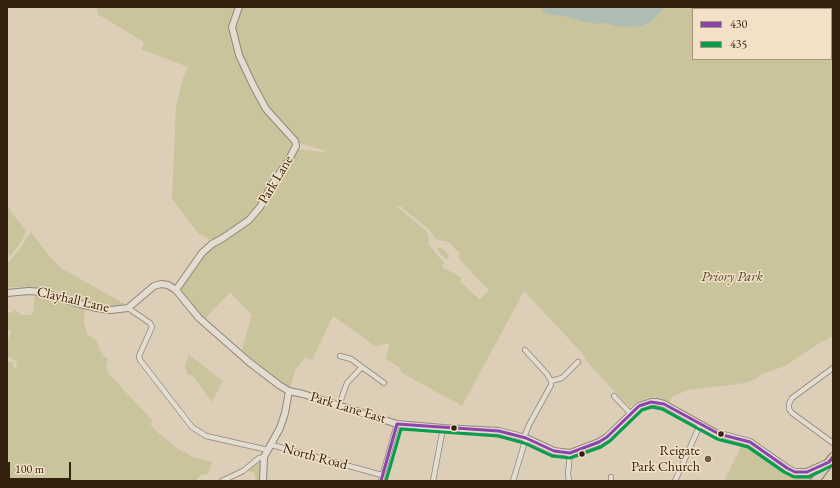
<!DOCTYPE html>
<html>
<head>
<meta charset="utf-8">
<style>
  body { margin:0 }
  #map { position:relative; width:840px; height:488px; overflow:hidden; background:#dcceb7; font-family:"EB Garamond",serif }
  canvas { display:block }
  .frame { position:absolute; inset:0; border:8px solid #34200e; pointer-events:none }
  .legend { position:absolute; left:692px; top:8px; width:140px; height:52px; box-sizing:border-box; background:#f2e1c6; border:1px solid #a6947c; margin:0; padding:5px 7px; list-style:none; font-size:12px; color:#34200e }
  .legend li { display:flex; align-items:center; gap:8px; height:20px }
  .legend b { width:20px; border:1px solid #a6947c }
  .scale { position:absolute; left:8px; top:462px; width:63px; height:18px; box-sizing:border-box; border:2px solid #34200e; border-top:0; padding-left:5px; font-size:12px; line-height:14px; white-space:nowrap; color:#34200e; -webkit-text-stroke:3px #f2e1c6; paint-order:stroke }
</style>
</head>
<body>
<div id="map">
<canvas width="840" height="488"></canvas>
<div class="frame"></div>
<ul class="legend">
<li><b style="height:5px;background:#8e44ad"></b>430</li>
<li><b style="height:5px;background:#039f4e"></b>435</li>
</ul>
<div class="scale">100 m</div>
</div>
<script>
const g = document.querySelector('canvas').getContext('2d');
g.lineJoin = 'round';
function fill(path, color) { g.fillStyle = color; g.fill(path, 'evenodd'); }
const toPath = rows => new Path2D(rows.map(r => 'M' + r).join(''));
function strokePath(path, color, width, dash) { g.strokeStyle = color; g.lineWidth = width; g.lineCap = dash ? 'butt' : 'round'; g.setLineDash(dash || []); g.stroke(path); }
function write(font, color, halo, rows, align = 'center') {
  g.font = font + ' "EB Garamond",serif'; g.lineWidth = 3; g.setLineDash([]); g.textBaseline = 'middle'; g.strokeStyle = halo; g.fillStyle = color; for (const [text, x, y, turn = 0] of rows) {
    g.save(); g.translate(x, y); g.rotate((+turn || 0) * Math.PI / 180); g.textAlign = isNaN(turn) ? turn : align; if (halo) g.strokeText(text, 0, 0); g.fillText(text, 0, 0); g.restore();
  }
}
fill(toPath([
  [97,7,833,7,833,336,818,344,785,366,762,374,756,379,745,383,688,390,673,396,669,402,655,397,647,398,637,402,630,407,615,392,589,364,583,354,524,291,462,406,402,373,399,367,386,359,390,343,375,346,333,316,312,360,305,357,295,371,290,388,284,386,242,350,252,315,230,292,205,319,181,290,183,283,202,258,212,247,251,222,263,206,297,149,324,152,324,150,299,143,271,112,254,84,246,66,242,66,252,89,267,112,289,136,292,146,281,169,269,186,260,202,248,217,213,241,199,234,172,199,176,106,183,78,188,67,141,49,144,42,98,14],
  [693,9,831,9,831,59,693,59],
  [396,206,400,206,430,230,435,239,448,242,460,253,458,257,472,273,489,290,480,300,460,281,462,278,442,267,444,263,428,244,429,237,426,231],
  [7,203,11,212,26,231,19,245,10,256,7,251],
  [31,232,49,256,61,268,114,298,125,304,114,306,96,305,74,298,63,292,46,288,7,287,7,264,19,250],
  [440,247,450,256,446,260,437,249],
  [35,293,45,294,85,308,84,323,86,330,88,335,96,340,103,356,108,359,106,367,108,373,153,421,150,424,156,431,178,449,193,457,212,462,208,474,201,475,195,481,7,481,7,361,13,363,13,367,16,368,17,361,7,356,7,343,11,331,7,329,7,312,13,313,13,308,21,315,31,315,33,312],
  [189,355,223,381,212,402,193,376,187,374,185,365],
  [733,440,752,447,791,474,797,476,809,475,819,468,822,469,813,481,724,481,741,447,733,443],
  [257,462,260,463,260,481,256,481,255,476,253,472,246,471]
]), '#c9c49c');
fill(toPath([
  [540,7,664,7,662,11,649,23,641,26,618,27,603,22,597,24,581,21,564,16,546,14]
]), '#aebcb2');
const minor = toPath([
  [128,308,150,323,152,327,139,356,140,360,192,427,206,436,268,450],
  [340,356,351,359,362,367],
  [833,368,792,398,789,404,789,409,792,413,833,443],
  [551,381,562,378,578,362],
  [614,396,631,414],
  [339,405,347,383,362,367,384,383],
  [524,437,529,425,551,385,551,381,547,374,525,350],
  [272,445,382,475],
  [611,477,611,481],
  [222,481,243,471,259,458,264,457],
  [381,481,397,424],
  [433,481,443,428],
  [513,481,526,438],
  [569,481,568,474,570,453],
  [675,481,700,425]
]);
const tertiary = toPath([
  [176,290,202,253,212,244,223,238,249,220,260,207,273,183,288,161,296,146,295,141,266,109,253,85,239,55,232,27,239,7],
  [7,293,29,291,43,292,76,303,97,308,111,310,128,308,154,286,161,284,168,285,176,290,199,318,249,362,279,385,289,391,303,394,397,424,443,428,499,431,526,438,554,451,570,453,599,442,607,437,639,406,651,402,656,402,664,404,716,433,750,442,787,468,795,472,807,472,829,462],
  [263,481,264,457,280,428,285,413,289,391]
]);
const primary = toPath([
  [815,481,833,457]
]);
strokePath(minor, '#918677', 6);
strokePath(tertiary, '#918677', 8);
strokePath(primary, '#796f61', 10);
strokePath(minor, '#e3dcd0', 4.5);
strokePath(tertiary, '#e3dcd0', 6);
strokePath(primary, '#d7ccbb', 8);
strokePath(toPath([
  [381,481,397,424,499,431,526,438,554,451,570,453,599,442,607,437,639,406,651,402,664,404,719,434,750,442,787,468,795,472,807,472,829,462,833,457]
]), '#8e44ad', 3);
strokePath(toPath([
  [386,481,401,429,498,436,524,443,552,456,570,458,601,447,610,441,642,410,652,407,662,409,717,439,748,447,784,472,794,477,809,477,833,465]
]), '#039f4e', 3);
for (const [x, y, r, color] of [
  [454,428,3.5,"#34200e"],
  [721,434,3.5,"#34200e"],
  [582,454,3.5,"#34200e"],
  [708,459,4,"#6f5d49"]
]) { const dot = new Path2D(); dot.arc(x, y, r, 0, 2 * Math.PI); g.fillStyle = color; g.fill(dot); strokePath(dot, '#f2e1c6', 1.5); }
write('14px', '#34200e', '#f2e1c6', [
  ["Park Lane",276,180,-59],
  ["Clayhall Lane",73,300,13],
  ["Park Lane East",348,408,17],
  ["North Road",315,457,15]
]);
write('italic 14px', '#56472c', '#f2e1c6', [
  ["Priory Park",732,277]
]);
write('14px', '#34200e', '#f2e1c6', [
  ["Reigate",700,451],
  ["Park Church",700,467]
], 'right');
</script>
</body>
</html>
